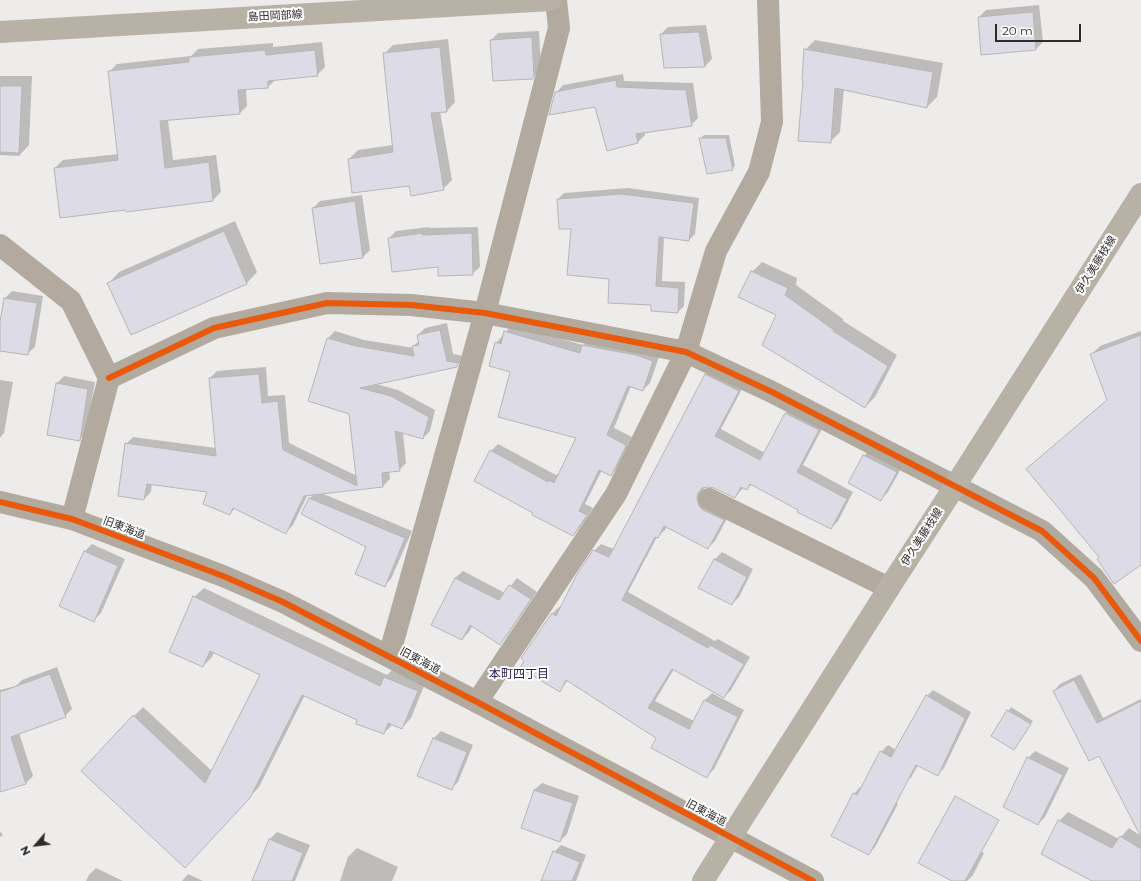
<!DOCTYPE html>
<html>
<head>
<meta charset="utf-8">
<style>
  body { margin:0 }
  #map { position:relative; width:1141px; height:881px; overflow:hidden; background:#eeecea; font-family:Montserrat,sans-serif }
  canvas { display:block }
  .north { position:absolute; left:16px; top:825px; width:40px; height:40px; -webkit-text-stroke:3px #fff; paint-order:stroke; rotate:242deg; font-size:11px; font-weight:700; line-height:16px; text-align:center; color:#2e2c2b }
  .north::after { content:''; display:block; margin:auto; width:14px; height:18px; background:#2e2c2b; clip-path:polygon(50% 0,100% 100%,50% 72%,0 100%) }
  .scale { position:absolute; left:995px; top:24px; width:86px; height:18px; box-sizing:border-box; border:2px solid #2e2c2b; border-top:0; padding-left:5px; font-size:12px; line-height:14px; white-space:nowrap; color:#2e2c2b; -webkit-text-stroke:3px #fff; paint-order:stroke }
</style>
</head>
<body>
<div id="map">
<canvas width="1141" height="881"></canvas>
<div class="north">N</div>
<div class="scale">20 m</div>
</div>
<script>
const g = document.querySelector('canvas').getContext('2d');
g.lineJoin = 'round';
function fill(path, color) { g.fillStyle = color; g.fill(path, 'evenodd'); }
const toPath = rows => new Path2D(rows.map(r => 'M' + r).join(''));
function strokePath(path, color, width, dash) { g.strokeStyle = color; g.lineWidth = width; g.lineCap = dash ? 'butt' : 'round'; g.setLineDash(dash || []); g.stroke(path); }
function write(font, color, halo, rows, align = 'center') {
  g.font = font + ' Montserrat,"Noto Sans JP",sans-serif'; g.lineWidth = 4; g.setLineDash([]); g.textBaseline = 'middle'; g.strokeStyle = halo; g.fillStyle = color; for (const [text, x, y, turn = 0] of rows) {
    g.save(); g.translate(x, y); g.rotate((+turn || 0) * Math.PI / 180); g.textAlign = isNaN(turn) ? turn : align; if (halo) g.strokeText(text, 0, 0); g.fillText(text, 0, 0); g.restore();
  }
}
fill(toPath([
  [1039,5,1043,42,1036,49,979,17,986,10],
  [706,25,712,59,705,66,665,67,661,34,668,27],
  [539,31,541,67,540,70,532,78,491,40,498,33],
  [448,39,455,102,447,111,440,111,452,180,443,189,410,184,349,159,358,150,393,145,384,54,393,45],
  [815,40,943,63,937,97,927,107,844,89,840,132,830,142,804,80,805,50],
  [322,42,325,67,317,75,275,80,268,87,246,89,247,106,239,114,168,120,173,160,216,155,221,192,213,200,126,211,55,168,63,160,119,154,109,72,117,64,191,56,198,49,273,43,273,47],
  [623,74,624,81,693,83,698,118,691,125,644,132,645,135,638,142,595,105,556,93,563,85],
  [0,76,32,76,29,145,19,156,0,155],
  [704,135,729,135,735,166,732,169,700,139],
  [628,188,699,198,695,234,689,240,664,237,662,281,685,282,684,306,678,312,652,304,610,278,572,228,560,228,558,199,564,193],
  [362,195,370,250,363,257,313,208,320,201],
  [235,221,257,272,247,283,132,334,109,283,119,272],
  [429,227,429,228,478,227,480,267,472,274,439,266,389,238,396,231],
  [762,262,797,278,796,285,843,319,843,321,897,355,875,397,865,407,778,315,752,272],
  [12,291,43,296,35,347,27,354,0,350,0,328,5,298],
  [447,323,453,354,464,356,464,359,456,366,376,384,398,390,435,410,430,431,423,438,403,432,406,463,399,470,389,471,390,479,383,486,321,493,412,531,391,579,384,586,368,546,303,513,310,498,314,494,308,494,293,525,286,532,235,508,230,514,209,491,152,483,151,492,144,499,126,444,133,437,216,448,210,378,217,371,266,367,268,396,285,395,289,443,357,476,350,413,309,401,328,338,335,331,364,340,414,348,413,346,419,341,418,335,425,328],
  [512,325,583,345,591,338,660,354,650,383,643,390,631,386,614,428,632,437,618,467,611,475,602,470,585,504,593,508,580,528,573,535,534,512,491,451,498,444,556,475,557,474,559,475,578,437,512,372,496,343],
  [1141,331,1141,564,1100,557,1108,400,1092,354,1100,346],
  [712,368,745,383,721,429,765,453,786,413,793,406,825,423,803,465,853,492,838,521,831,528,752,484,747,489,744,487,735,497,714,487,704,487,703,492,730,513,715,541,708,548,667,526,665,530,657,537,628,592,715,641,718,639,750,657,731,690,724,697,674,669,655,701,694,721,705,700,712,693,744,710,714,769,707,776,657,737,568,680,560,691,552,614,559,607,561,608,594,551,601,544,614,549,705,375],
  [64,376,95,382,86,432,79,440,57,383],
  [0,380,13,382,4,433,0,438],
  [871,448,903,465,888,492,881,499,864,456],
  [92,544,125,559,101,613,94,620,85,551],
  [722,552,753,569,739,597,732,604,714,560],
  [463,571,505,593,517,578,537,592,507,636,500,643,473,625,469,632,462,639,455,578],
  [204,588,387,675,394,668,426,681,411,718,402,728,393,724,384,733,305,695,259,787,194,857,134,716,143,707,212,771,261,674,214,652,212,657,203,666,194,597],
  [57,667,72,709,65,716,19,733,33,776,26,783,0,791,0,690,16,686,22,680],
  [1081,674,1103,718,1141,699,1141,811,1054,691,1060,684],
  [933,690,971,712,944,768,937,775,918,765,912,776,906,783,886,797,898,804,875,847,869,854,854,794,860,787,862,788,881,752,888,745,896,750,927,696],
  [1011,707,1033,721,1014,749,992,735],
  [441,731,473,745,458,782,451,789,419,776,434,738],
  [1035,751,1069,768,1045,817,1038,824,1028,758],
  [542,783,579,796,567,834,560,841,534,790],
  [1068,812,1119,839,1129,828,1141,836,1141,881,1093,881,1042,854,1059,821],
  [944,827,984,853,973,875,967,881,954,881],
  [0,831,3,835,0,837],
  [277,832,310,845,295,881,268,881,255,876,270,839],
  [561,845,586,855,576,881,542,881,554,852],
  [357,848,398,867,392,881,340,881,348,857],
  [96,868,123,881,86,881,89,875],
  [188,874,203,881,182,881]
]), '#0003');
const building = toPath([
  [1033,12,1036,50,981,55,978,17,1033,12],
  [699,32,705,67,664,68,660,34,699,32],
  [532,37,534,75,533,79,493,81,490,40,532,37],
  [440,47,447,112,431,113,444,190,411,196,409,186,352,193,348,159,393,152,383,53,440,47],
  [804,49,933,72,927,108,835,88,831,143,798,141,803,81,802,80,804,49],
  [265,50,266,55,315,50,318,76,268,81,268,88,238,90,240,114,160,121,165,168,209,162,213,201,126,212,125,210,60,218,54,168,118,160,108,71,189,62,189,57,265,50],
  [616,80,617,87,686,90,692,126,636,134,638,143,607,151,595,107,549,115,555,92,616,80],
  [0,86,22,86,19,153,0,152,0,86],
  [699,138,726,138,733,170,707,174,699,138],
  [621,194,694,203,689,241,659,237,656,286,679,288,678,313,651,311,651,305,608,303,609,279,567,275,571,229,559,229,557,199,621,194],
  [355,201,363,258,320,264,312,208,355,201],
  [224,231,247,284,131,335,107,283,224,231],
  [422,233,422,235,472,233,473,275,438,276,438,267,392,272,388,238,422,233],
  [751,271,788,288,785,295,834,330,833,331,888,366,865,408,762,345,776,315,738,297,751,271],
  [4,298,37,303,28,355,0,351,0,322,4,298],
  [440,330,447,361,458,363,457,367,360,388,391,396,429,417,423,439,395,431,400,471,382,473,383,487,304,496,286,534,233,508,230,515,203,504,207,492,147,484,144,500,118,496,125,443,216,456,209,378,259,374,262,403,278,401,283,450,357,486,349,414,308,401,327,338,356,346,414,356,412,346,419,345,417,335,440,330],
  [504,331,580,353,582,345,636,355,653,361,643,391,628,386,607,435,626,445,625,448,611,476,599,470,579,511,587,515,573,536,532,515,533,513,474,481,490,450,548,482,549,480,554,483,576,438,498,417,510,372,489,366,495,342,501,344,504,331],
  [1141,335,1141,565,1114,584,1097,559,1099,557,1026,469,1107,400,1090,354,1141,335],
  [705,374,739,391,715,436,760,460,785,413,819,430,797,472,847,499,831,529,797,512,798,510,750,484,747,490,741,487,735,498,714,488,708,487,702,488,698,493,697,499,699,506,703,510,724,520,708,549,664,526,658,538,655,537,622,600,708,648,710,645,744,664,724,698,672,669,648,708,689,729,704,700,738,717,707,778,651,748,656,738,566,680,560,692,520,668,524,661,521,658,552,613,556,616,576,576,593,550,609,557,705,374],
  [56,383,88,389,80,441,47,435,56,383],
  [863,455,897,472,881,501,848,483,863,455],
  [309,498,405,538,385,587,355,574,366,547,301,514,309,498],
  [84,551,118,566,94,622,59,606,84,551],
  [714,559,747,577,732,605,698,588,714,559],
  [455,578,499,600,509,585,531,599,500,645,470,625,462,640,431,625,455,578],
  [193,596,380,686,384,677,418,691,402,729,388,723,384,734,356,724,357,720,302,695,250,798,185,868,81,771,133,715,205,783,260,675,210,651,203,667,169,652,193,596],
  [50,674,66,717,11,737,26,784,0,792,0,692,50,674],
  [1074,680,1097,723,1141,701,1141,837,1099,756,1089,761,1053,691,1074,680],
  [926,695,965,718,938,776,916,765,869,855,831,836,853,793,857,795,880,751,891,757,926,695],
  [1007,710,1031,724,1014,750,991,736,1007,710],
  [433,738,467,752,452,790,417,776,433,738],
  [1027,757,1063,775,1038,825,1003,807,1027,757],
  [534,790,573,803,560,842,521,828,534,790],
  [955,796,999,820,965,881,952,881,918,863,955,796],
  [1058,820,1112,848,1120,836,1141,849,1141,881,1092,881,1041,854,1058,820],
  [269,839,303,853,292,881,252,881,269,839],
  [553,851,580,862,572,881,541,881,553,851]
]);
fill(building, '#dddbe5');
strokePath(building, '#b6b5b5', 1);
strokePath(toPath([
  [0,245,71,301,109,378,72,519],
  [109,378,214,328,327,303,411,305,485,313,686,352,772,392,1042,531,1094,578,1141,641],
  [709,499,889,588],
  [389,656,485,313,559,28,556,0],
  [477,702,616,494,686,352,716,251,759,172,772,122,768,0]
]), '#b2aa9e', 22);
strokePath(toPath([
  [0,502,72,519,223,576,283,602,477,702,813,881]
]), '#b2aa9e', 22);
strokePath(toPath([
  [0,32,551,0],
  [703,881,889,588,955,486,1141,194]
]), '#b8b1a6', 22);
strokePath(toPath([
  [109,378,214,328,327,303,411,305,485,313,686,352,772,392,1042,531,1094,578,1141,641],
  [0,502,72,519,223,576,283,602,477,702,813,881]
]), '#e8590c', 6);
write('11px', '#2e2c2b', '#fff', [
  ["島田岡部線",275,16,-3],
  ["伊久美藤枝線",1096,265,-58],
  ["旧東海道",124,528,21],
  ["伊久美藤枝線",922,537,-57],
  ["旧東海道",420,661,28],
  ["旧東海道",706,813,28]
]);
write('12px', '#2a1d57', '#fff', [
  ["本町四丁目",519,674]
]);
</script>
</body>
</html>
